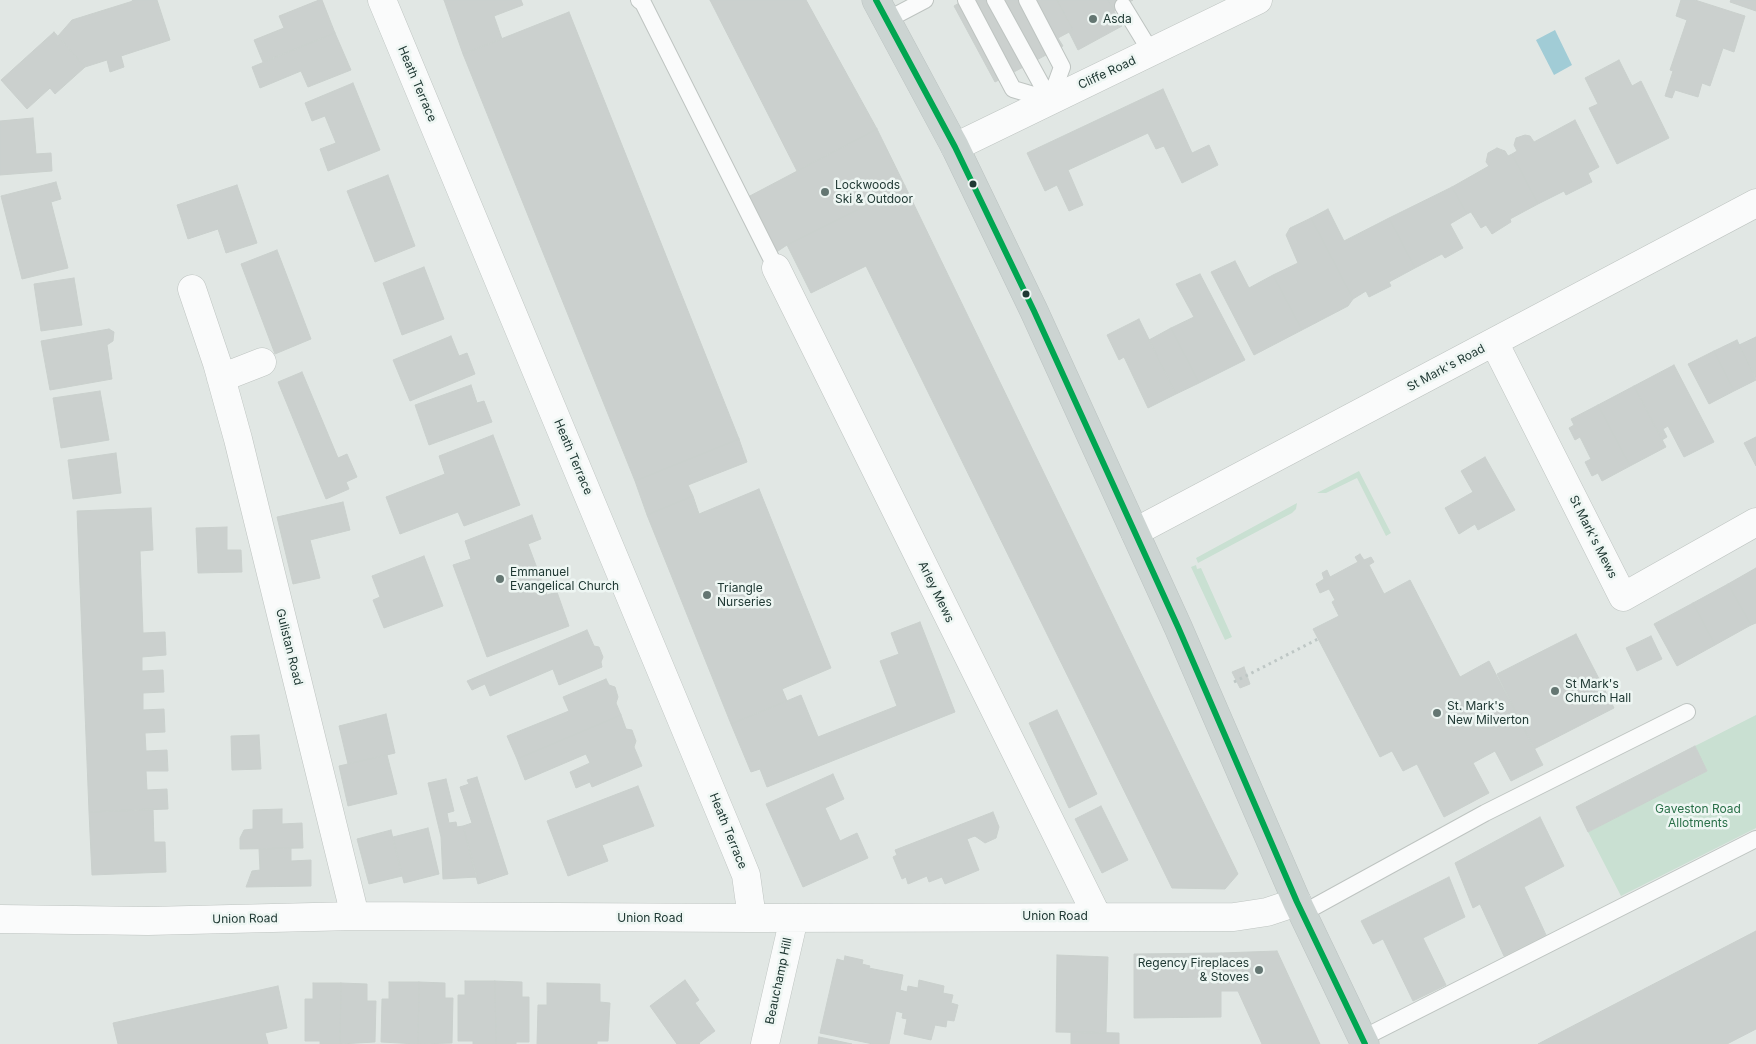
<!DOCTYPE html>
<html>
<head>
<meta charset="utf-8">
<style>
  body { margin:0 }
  canvas { display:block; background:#e1e7e4 }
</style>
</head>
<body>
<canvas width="1756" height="1044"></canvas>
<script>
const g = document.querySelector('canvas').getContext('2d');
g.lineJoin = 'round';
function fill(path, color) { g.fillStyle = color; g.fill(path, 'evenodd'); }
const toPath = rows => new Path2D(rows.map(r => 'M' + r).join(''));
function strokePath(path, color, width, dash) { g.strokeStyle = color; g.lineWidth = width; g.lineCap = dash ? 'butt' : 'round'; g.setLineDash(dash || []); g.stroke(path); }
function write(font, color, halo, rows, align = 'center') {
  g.font = font + ' Inter,sans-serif'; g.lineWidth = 5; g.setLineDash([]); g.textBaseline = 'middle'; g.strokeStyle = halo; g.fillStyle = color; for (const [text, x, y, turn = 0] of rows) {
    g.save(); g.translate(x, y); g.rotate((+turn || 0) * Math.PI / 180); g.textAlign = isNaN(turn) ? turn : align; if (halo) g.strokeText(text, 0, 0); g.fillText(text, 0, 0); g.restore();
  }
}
fill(toPath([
  [1359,471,1391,533,1386,536,1357,478,1326,493,1317,493],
  [1297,503,1296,509,1292,513,1198,563,1196,558],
  [1196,565,1197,569,1201,568,1232,637,1225,640,1191,567],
  [1756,715,1756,828,1621,896,1588,832,1707,771,1695,746]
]), '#c9e0d2');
fill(toPath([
  [1555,30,1572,65,1554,75,1536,40]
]), '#a1ccd6');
const building = toPath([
  [132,0,157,0,170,40,121,56,124,67,110,72,107,60,85,67,58,36,72,20,133,1,132,0],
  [319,0,322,0,335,33,263,62,254,40,284,28,279,16,319,0],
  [444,0,521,0,523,5,494,16,502,39,463,54,444,0],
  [710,0,806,0,877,129,797,171,710,0],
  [964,0,1057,0,1073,30,1058,38,1063,46,995,82,954,6,964,0],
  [1057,0,1108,0,1122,26,1078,50,1069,32,1073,30,1057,0],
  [1108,0,1133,0,1114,11,1108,0],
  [1681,0,1695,0,1745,16,1734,52,1723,48,1710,86,1702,83,1698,97,1675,90,1672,98,1665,96,1673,71,1670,70,1687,20,1676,16,1681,0],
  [1731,0,1756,0,1756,11,1730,2,1731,0],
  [569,12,739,439,635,481,463,54,569,12],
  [54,32,85,67,55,94,50,88,27,109,1,80,54,32],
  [335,33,351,70,308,87,301,71,260,88,252,67,335,33],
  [1619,60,1632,86,1641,81,1669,138,1617,164,1589,108,1598,104,1585,78,1619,60],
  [353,83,380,150,328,171,320,149,336,143,325,116,312,121,305,103,353,83],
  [1163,89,1192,153,1209,145,1218,165,1182,183,1164,146,1156,149,1148,133,1068,170,1083,205,1069,211,1057,185,1045,191,1027,153,1163,89],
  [33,118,36,154,51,153,52,171,0,175,0,121,33,118],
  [1575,120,1599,167,1588,173,1592,182,1566,195,1564,191,1538,204,1512,154,1517,151,1514,145,1516,138,1525,135,1530,136,1534,142,1575,120],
  [877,129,905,186,787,245,775,253,746,198,877,129],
  [1497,148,1505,151,1508,156,1512,154,1538,204,1510,219,1511,222,1492,234,1486,225,1481,228,1471,212,1467,214,1452,187,1489,166,1486,162,1488,153,1497,148],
  [388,175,415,246,375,262,347,191,388,175],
  [56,182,61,199,51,202,68,268,22,279,1,196,56,182],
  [237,185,257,243,226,253,218,229,188,239,177,205,237,185],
  [905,186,1238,874,1225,889,1172,888,866,266,811,293,787,245,905,186],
  [1452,187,1467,214,1450,224,1463,248,1445,258,1442,254,1415,268,1389,218,1452,187],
  [1328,209,1344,241,1389,218,1415,268,1389,282,1391,286,1369,297,1366,291,1353,299,1311,218,1328,209],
  [1311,218,1353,299,1348,306,1302,330,1273,275,1298,263,1286,235,1290,228,1311,218],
  [277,250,311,339,275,354,241,264,277,250],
  [1235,261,1249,288,1273,275,1302,330,1254,355,1211,272,1235,261],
  [424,267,444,319,402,335,383,283,424,267],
  [1200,274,1245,360,1199,383,1171,328,1194,317,1176,284,1200,274],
  [74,278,82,325,41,331,34,284,74,278],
  [1139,319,1176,394,1148,408,1124,357,1119,360,1107,335,1139,319],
  [1171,328,1199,383,1176,394,1149,340,1171,328],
  [109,329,114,332,113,341,107,345,112,379,50,390,41,341,109,329],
  [451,336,459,356,467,353,475,374,410,401,393,360,451,336],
  [1756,337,1756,378,1739,345,1756,337],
  [1737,340,1756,380,1734,391,1714,351,1737,340],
  [1714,351,1734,391,1709,404,1688,364,1714,351],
  [1674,365,1714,442,1684,457,1668,426,1663,429,1667,437,1662,440,1634,386,1674,365],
  [302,372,338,458,347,454,357,477,346,482,349,489,326,499,278,382,302,372],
  [471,385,477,403,484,401,492,422,429,445,415,405,471,385],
  [1634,386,1666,447,1630,466,1598,405,1634,386],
  [100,391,109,440,61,448,53,398,100,391],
  [1598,405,1630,466,1602,481,1598,473,1592,476,1585,462,1591,459,1580,437,1575,440,1569,428,1574,425,1571,419,1598,405],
  [493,435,520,505,464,526,458,512,400,534,386,497,445,474,439,456,493,435],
  [1756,437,1756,466,1744,443,1756,437],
  [739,439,747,462,688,485,693,496,647,515,635,481,739,439],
  [116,453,121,493,73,499,68,460,116,453],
  [1485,457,1515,510,1478,530,1475,524,1459,534,1445,508,1473,492,1461,471,1485,457],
  [759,489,831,668,782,689,787,701,731,724,647,515,693,496,699,514,759,489],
  [343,502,350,530,310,540,320,578,293,584,277,517,343,502],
  [151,508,153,550,140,551,143,633,165,632,166,655,142,657,142,671,163,670,164,692,143,693,143,710,164,709,165,732,145,733,146,751,167,750,168,771,146,771,147,790,167,789,168,809,89,812,77,511,151,508],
  [532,515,541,539,528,544,547,595,557,592,569,626,487,657,453,565,471,559,465,541,532,515],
  [227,527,227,550,241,550,242,572,198,573,196,528,227,527],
  [1360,554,1364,560,1371,557,1374,562,1369,565,1384,594,1410,580,1460,677,1489,661,1543,765,1511,781,1495,751,1473,763,1489,793,1444,817,1417,764,1403,771,1392,751,1380,757,1313,629,1339,616,1332,602,1335,600,1329,589,1320,593,1316,584,1324,579,1322,573,1327,570,1330,577,1358,562,1355,557,1360,554],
  [424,556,443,606,384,628,373,600,380,597,372,576,424,556],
  [1756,568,1756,623,1751,625,1728,584,1756,568],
  [1728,584,1751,625,1715,645,1693,603,1728,584],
  [1693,603,1715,645,1677,666,1654,624,1693,603],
  [920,622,955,712,767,787,760,769,751,772,731,724,801,695,818,737,897,706,880,661,899,654,891,633,920,622],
  [587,630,594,646,599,647,603,657,601,662,602,667,559,685,553,669,490,696,485,684,472,690,467,681,587,630],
  [1576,634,1614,708,1534,749,1497,674,1576,634],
  [1651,636,1662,659,1637,671,1626,648,1651,636],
  [1244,667,1250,684,1240,688,1232,672,1244,667],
  [606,679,609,685,615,687,618,697,616,703,621,715,517,759,507,736,569,711,563,697,606,679],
  [1057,710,1097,794,1069,808,1029,723,1057,710],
  [386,714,395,753,348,764,339,726,386,714],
  [621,715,626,729,632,730,636,741,634,747,642,766,592,787,590,782,576,788,570,772,590,763,586,754,525,780,517,759,621,715],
  [259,735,261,769,232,770,231,736,259,735],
  [1695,746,1707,771,1588,832,1576,807,1695,746],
  [387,755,397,794,348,806,339,766,387,755],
  [833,774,844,799,825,808,840,841,857,833,868,858,803,887,766,804,833,774],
  [477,777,508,874,478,884,463,826,472,823,460,787,469,784,467,780,477,777],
  [446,779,454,811,447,813,449,823,456,822,457,827,463,826,477,877,443,879,441,837,428,783,446,779],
  [638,786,654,826,602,845,608,861,568,876,547,821,638,786],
  [1101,806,1128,860,1102,873,1075,819,1101,806],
  [153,809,154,842,165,842,166,872,92,875,89,812,153,809],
  [282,809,282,824,302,823,303,848,240,849,240,838,244,830,253,829,253,810,282,809],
  [993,812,999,827,996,838,985,843,975,836,967,839,979,870,945,884,942,877,929,882,927,876,908,884,906,877,902,879,893,857,897,855,895,850,993,812],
  [1540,817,1564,866,1524,887,1546,935,1504,956,1480,904,1473,908,1455,863,1540,817],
  [428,828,439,874,404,883,393,837,428,828],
  [391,830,402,876,369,884,357,839,391,830],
  [291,848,291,861,311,860,311,886,246,887,252,871,260,870,259,849,291,848],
  [1449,877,1465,917,1423,938,1446,985,1413,1001,1383,939,1373,944,1361,921,1449,877],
  [1756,931,1756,1029,1727,1044,1538,1044,1756,931],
  [1277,951,1320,1044,1262,1044,1238,991,1221,991,1221,953,1277,951],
  [1221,953,1221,1017,1134,1018,1134,954,1221,953],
  [1057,955,1108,957,1106,1033,1056,1032,1057,955],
  [845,956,863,960,862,964,870,966,869,968,903,975,900,990,907,992,908,986,918,988,919,980,944,986,943,993,953,995,951,1003,958,1005,954,1021,947,1020,946,1027,935,1025,931,1040,904,1034,907,1019,902,1018,903,1013,896,1011,889,1044,873,1044,820,1033,837,959,844,961,845,956],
  [685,980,699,1000,695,1003,715,1031,699,1043,700,1044,677,1044,650,1006,685,980],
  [465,981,495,981,496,1044,473,1044,473,1041,458,1041,458,995,465,995,465,981],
  [495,981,522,982,522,997,529,997,529,1042,516,1042,516,1044,496,1044,495,981],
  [389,982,419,982,418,1044,381,1042,382,999,389,999,389,982],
  [419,982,445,983,445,998,453,998,452,1043,418,1044,419,982],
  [313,983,341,983,340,1044,320,1044,320,1041,305,1041,305,999,313,999,313,983],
  [341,983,367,984,367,1001,376,1001,375,1042,340,1044,341,983],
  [547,983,600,984,600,1002,610,1003,608,1041,597,1041,597,1044,537,1044,538,1005,547,1005,547,983],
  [278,986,287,1028,265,1033,268,1044,118,1044,113,1023,278,986],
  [1071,1032,1119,1033,1119,1044,1071,1044,1071,1032],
  [819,1037,852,1044,818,1044,819,1037]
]);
fill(building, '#cbd0ce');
strokePath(building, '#cad0cd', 1);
const service = toPath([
  [639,0,643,3,776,268],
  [966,0,1013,89,1050,100],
  [995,0,1050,100],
  [1027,0,1062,67,1050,100],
  [1123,6,1151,52],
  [887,20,925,0],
  [1303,913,1485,813,1687,712],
  [1363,1038,1756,839]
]);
const minor = toPath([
  [382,0,735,848,746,875,752,918],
  [955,147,1258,0],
  [776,268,1097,916],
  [192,289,217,363,238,439,355,916],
  [1494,342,1623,597,1756,522],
  [221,378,262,362],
  [1135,532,1756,203],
  [0,919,148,921,355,916,752,918,1234,917,1267,912,1297,902],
  [765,1044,794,918]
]);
const primary = toPath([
  [876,0,955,147,1034,311,1178,627,1297,902,1365,1044]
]);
strokePath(service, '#bec4c1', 18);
strokePath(minor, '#bec4c1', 29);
strokePath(primary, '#bbc3c1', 29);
strokePath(toPath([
  [1234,682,1318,639]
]), '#bec7c5', 3, [2.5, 4]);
strokePath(service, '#fafbfb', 16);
strokePath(minor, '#fafbfb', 28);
strokePath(primary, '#ccd4d2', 28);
strokePath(toPath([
  [876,0,955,147,1034,311,1178,627,1297,902,1365,1044]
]), '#00a651', 6);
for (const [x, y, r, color] of [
  [1093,19,5,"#647672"],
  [973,184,4.5,"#203934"],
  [825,192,5,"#647672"],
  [1026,294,4.5,"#203934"],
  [500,579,5,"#647672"],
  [707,595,5,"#647672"],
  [1555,691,5,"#647672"],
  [1437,713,5,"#647672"],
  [1259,970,5,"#647672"]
]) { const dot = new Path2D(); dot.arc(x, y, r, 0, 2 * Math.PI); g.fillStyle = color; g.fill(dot); strokePath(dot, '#eef6f3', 2); }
write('12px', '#203934', '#eef6f3', [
  ["Asda",1103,19],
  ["Lockwoods",835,185],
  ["Ski & Outdoor",835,199],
  ["Emmanuel",510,572],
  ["Evangelical Church",510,586],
  ["Triangle",717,588],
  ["Nurseries",717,602],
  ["St Mark's",1565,684],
  ["Church Hall",1565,698],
  ["St. Mark's",1447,706],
  ["New Milverton",1447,720],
  ["Regency Fireplaces",1249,963,"right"],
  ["& Stoves",1249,977,"right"]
], 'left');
write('12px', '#203934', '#eef6f3', [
  ["Cliffe Road",1107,73,-25],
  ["Heath Terrace",417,84,67],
  ["St Mark's Road",1446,368,-28],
  ["Heath Terrace",573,457,67],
  ["St Mark's Mews",1593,537,63],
  ["Arley Mews",936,592,64],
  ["Gulistan Road",289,647,76],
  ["Heath Terrace",728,831,68],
  ["Union Road",1055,916],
  ["Union Road",650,918],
  ["Union Road",245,919,-1],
  ["Beauchamp Hill",779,981,-78]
]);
write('12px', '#2a7049', '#eef6f3', [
  ["Gaveston Road",1698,809],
  ["Allotments",1698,823]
]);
</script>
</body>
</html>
